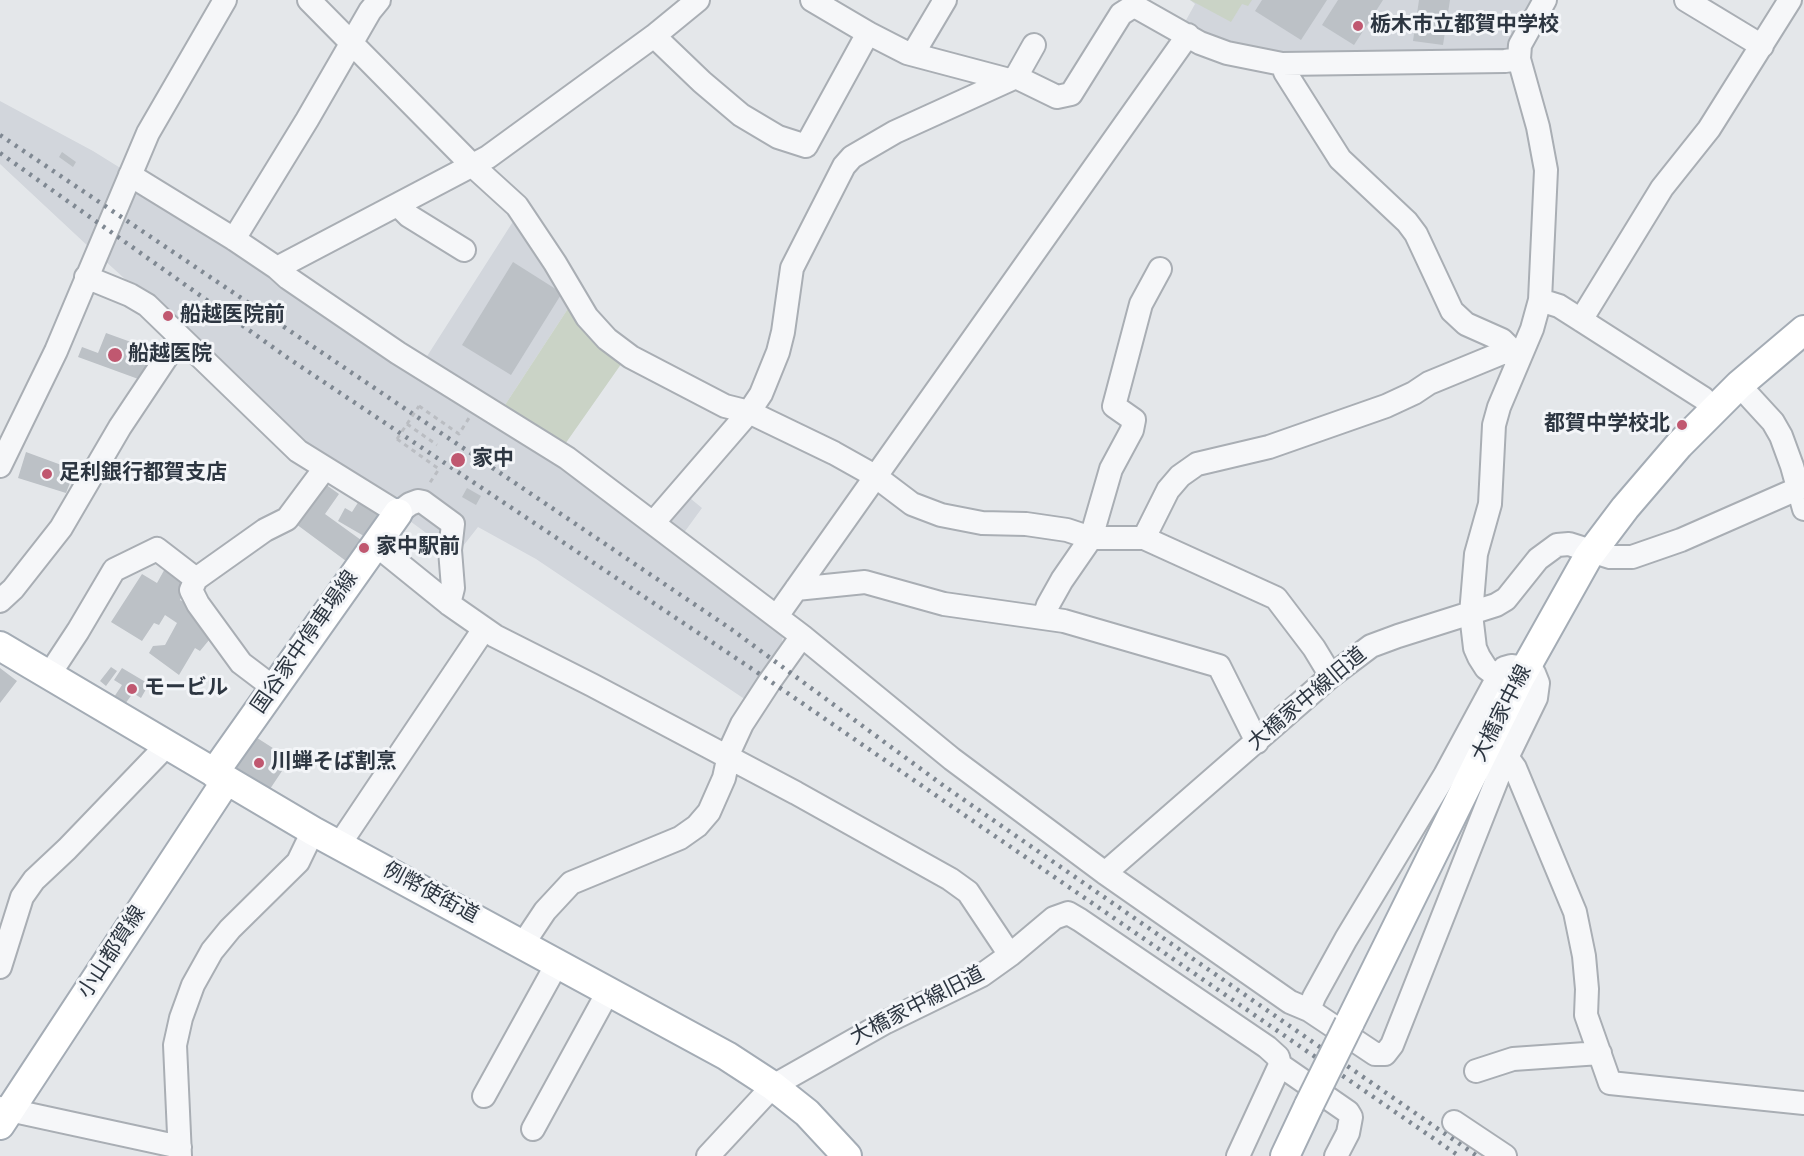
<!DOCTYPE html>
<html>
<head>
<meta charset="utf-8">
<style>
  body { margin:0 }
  canvas { display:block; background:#e4e7ea }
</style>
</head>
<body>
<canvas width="1804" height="1156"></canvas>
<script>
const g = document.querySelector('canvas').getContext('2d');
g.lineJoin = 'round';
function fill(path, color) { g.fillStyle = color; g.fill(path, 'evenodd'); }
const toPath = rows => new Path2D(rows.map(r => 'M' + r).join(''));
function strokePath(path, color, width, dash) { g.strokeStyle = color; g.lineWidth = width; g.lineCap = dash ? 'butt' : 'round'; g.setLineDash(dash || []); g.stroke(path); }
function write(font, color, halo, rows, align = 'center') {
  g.font = font + ' "Source Sans 3","Noto Sans JP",sans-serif'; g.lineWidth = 6; g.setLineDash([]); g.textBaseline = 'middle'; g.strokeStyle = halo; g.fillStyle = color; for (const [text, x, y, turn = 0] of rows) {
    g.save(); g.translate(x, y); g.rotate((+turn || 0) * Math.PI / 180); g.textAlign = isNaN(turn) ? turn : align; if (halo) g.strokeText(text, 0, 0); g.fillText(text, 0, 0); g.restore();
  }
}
fill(toPath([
  [1190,0,1537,0,1511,46,1505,52,1275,57,1222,40,1185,22,1195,4],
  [0,101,93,151,122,169,90,248,0,164],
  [142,187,546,453,780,630,783,636,780,652,746,700,536,559,478,527,456,555,311,448,103,259,132,191],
  [514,220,571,304,503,408,424,361],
  [685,494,702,508,683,534,664,519]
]), '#d2d6dc');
fill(toPath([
  [1190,0,1252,0,1248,6,1242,4,1231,22],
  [571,304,624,360,563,447,503,408]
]), '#cad3c6');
fill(toPath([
  [1262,0,1327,0,1301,40,1255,11],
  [1338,0,1383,0,1354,45,1322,25],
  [1419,0,1450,0,1443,45,1413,41],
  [62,152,76,162,73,167,59,157],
  [513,262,562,293,511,375,462,345],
  [106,333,153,350,141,380,78,357,82,347,98,353],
  [26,452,75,470,66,493,18,478],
  [325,484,339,494,325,514,361,540,346,561,296,524],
  [467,488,481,496,476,505,462,497],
  [359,501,385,516,369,539,338,521,345,508,352,512],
  [167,565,189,581,180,600,198,610,214,634,200,651,195,648,179,675,149,653,153,646,165,645,177,623,165,615,159,625,154,623,142,641,111,622,142,574,157,583],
  [111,667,117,671,106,686,100,681],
  [0,668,17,681,0,703],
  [122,668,149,684,141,698,133,693,125,704,114,697,122,685,114,680],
  [251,734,290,759,268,792,228,767]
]), '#bcc1c6');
const minor = toPath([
  [309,0,473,166,517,206,555,263,587,317,607,339,631,357,725,406,749,412,834,453,875,476,912,504,941,515,982,523,1026,524,1067,530,1091,538,1144,538,1276,598,1314,648,1331,676],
  [812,0,868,33,907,53,1009,80],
  [1686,0,1762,46],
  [654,36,702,82,741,115,778,137,806,146,868,33],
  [913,54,945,0],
  [1282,64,1285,72,1340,159,1407,222,1416,234,1452,311,1466,324,1502,340,1514,352,1520,354],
  [1016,77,1057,97,1071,94,1121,14,1132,7,1138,8,1200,43,1227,53,1282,64,1505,61,1519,59],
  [130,175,234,239,277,268,288,278,398,353,567,458,802,636,952,759,1105,873,1290,1002,1309,1010,1375,1054,1385,1054,1392,1045,1500,772,1536,698,1538,683,1534,673,1526,668,1511,666,1504,668,1498,677,1445,775,1346,939,1314,997,1309,1010],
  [402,203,404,211,409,216,464,250],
  [234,239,307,120,370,11,379,0],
  [277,268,488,157,654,36,698,0],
  [86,277,130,295,147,305,298,451,398,513,410,504,418,501,423,502,453,524,450,550,453,588,449,604],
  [1540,300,1559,306,1581,320,1703,398,1714,409],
  [1581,320,1662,188,1709,129,1790,0],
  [1739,385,1773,422,1781,436,1792,466,1804,509],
  [0,466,56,351,148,133,225,0],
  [654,522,749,412,761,394,778,352,783,332,792,268,844,166,852,157,895,132,1016,77,1034,45],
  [1144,538,1168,490,1180,476,1197,464,1269,447,1386,406,1414,393,1429,383,1502,353,1514,352],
  [376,545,449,604,495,636,592,685,796,793,950,879,968,892,1010,955],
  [196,579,265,530,287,519,325,468],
  [796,589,865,582,944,604,1064,621,1219,666,1257,742],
  [0,601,13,589,61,528,120,427,180,337],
  [777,616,1188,35],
  [1044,617,1048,605,1062,580,1091,538,1111,469,1132,430,1134,420,1114,406,1141,304,1160,269],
  [49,675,78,631,114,570,157,549,196,579,191,590,198,604,241,663,274,688],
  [1498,677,1486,668,1479,657,1475,648,1471,614,1476,554,1490,504,1494,425,1499,407,1532,329,1540,300,1546,170,1538,127,1519,59,1520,45,1545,0],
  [1507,757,1515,768,1575,912,1584,956,1587,989,1586,1015,1610,1083,1804,1103],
  [339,845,484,629],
  [1105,873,1331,676,1371,646,1398,636,1496,605,1506,599,1538,559,1557,545,1569,544,1610,557,1632,557,1681,540,1804,486],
  [523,944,545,911,571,883,680,838,697,826,709,812,724,778,730,750,742,724,770,681,802,636],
  [0,967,22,897,34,880,67,849,167,745],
  [1476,1071,1513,1059,1600,1053],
  [484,1096,558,962],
  [0,1108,180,1147],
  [1454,1122,1505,1156],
  [533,1129,609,990],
  [180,1156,175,1045,181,1018,193,985,212,951,230,929,298,862,313,831],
  [708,1156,773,1086,886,1022,982,975,1010,955,1054,918,1068,913,1080,920,1267,1047,1278,1057,1280,1065],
  [1238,1156,1280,1065,1348,1112,1351,1117,1348,1133,1336,1156]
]);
const major = toPath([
  [0,646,313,831,727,1056,773,1086,807,1113,847,1156],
  [214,773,398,513],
  [1349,1024,1519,680,1588,557,1625,508,1679,445,1739,385,1804,330],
  [0,1125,226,781],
  [1285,1156,1309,1105]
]);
strokePath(minor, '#a9aeb4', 26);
strokePath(major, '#a4acb5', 32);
strokePath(toPath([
  [419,406,459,434,469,418],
  [407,424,437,445],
  [397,439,439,469,429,484]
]), '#babdc2', 3, [4.5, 4.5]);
strokePath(minor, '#f6f7f9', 22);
strokePath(major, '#fff', 28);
strokePath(toPath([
  [0,135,731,629,944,786,1477,1156],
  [0,153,288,358,770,681,1459,1156]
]), '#7f8892', 4.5, [3, 6]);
const majorBridge = toPath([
  [1309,1105,1349,1024]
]);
strokePath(majorBridge, '#a4acb5', 32, []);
strokePath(toPath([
  [397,439,419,406]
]), '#babdc2', 3, [4.5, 4.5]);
strokePath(majorBridge, '#fff', 28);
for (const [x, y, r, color] of [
  [1358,26,6,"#c05870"],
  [168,316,6,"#c05870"],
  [115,355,8,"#c05870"],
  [1682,425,6,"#c05870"],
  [458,460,8,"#c05870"],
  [47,474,6,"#c05870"],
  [364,548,6,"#c05870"],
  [132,689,6,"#c05870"],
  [259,763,6,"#c05870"]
]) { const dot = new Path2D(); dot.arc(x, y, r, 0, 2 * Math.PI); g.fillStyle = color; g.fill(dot); strokePath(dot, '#f3f5f8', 2); }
write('bold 21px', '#2d3641', '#f3f5f8', [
  ["栃木市立都賀中学校",1370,26],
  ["船越医院前",180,316],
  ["船越医院",128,355],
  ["都賀中学校北",1670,425,"right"],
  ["家中",472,460],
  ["足利銀行都賀支店",59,474],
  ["家中駅前",376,548],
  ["モービル",144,689],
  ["川蝉そば割烹",271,763]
], 'left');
write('21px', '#2d3641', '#f3f5f8', [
  ["国谷家中停車場線",306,643,-55],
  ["大橋家中線旧道",1308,700,-40],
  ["大橋家中線",1503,714,-63],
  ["例幣使街道",430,894,28],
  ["小山都賀線",113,953,-57],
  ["大橋家中線旧道",918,1007,-27]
]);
</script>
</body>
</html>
